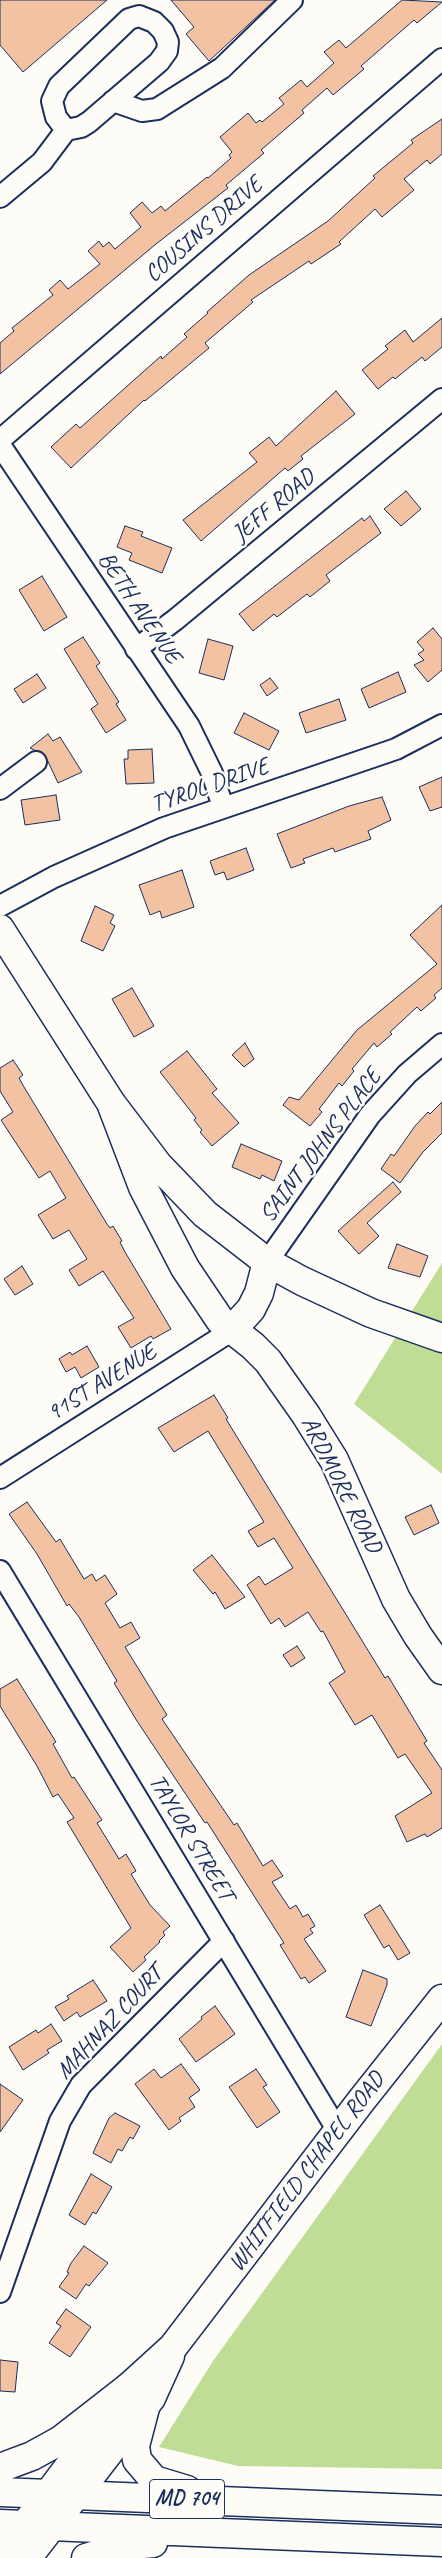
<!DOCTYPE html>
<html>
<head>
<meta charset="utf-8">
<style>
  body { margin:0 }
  canvas { display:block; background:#fdfcf7 }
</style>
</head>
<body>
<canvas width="442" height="2558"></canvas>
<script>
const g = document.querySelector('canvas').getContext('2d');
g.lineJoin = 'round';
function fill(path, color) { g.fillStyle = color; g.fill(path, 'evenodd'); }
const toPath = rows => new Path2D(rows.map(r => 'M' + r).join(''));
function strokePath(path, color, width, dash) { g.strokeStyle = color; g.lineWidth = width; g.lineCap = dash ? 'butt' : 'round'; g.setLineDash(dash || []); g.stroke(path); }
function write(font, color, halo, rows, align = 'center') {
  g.font = font + ' Caveat,sans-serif'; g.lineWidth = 5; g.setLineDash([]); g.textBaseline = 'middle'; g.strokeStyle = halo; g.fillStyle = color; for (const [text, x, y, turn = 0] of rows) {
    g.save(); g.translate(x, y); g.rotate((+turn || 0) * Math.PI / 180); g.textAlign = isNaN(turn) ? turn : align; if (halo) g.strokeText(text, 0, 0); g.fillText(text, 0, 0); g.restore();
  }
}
fill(toPath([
  [442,1263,442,1474,354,1404],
  [442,2044,442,2469,238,2466,159,2447,213,2361]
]), '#c0dd95');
const building = toPath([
  [0,0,107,0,23,72,0,45,0,0],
  [171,0,275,0,209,61,186,34,194,27,171,0],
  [402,0,442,2,417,23,414,20,361,66,364,69,333,95,327,88,302,110,304,113,261,150,264,153,226,185,228,188,156,244,0,374,0,343,14,331,12,328,53,295,49,290,60,280,68,289,100,264,88,251,99,241,103,247,109,242,115,249,141,227,130,213,142,202,152,213,161,206,165,211,207,177,208,178,231,158,229,155,232,152,220,137,248,113,256,123,260,120,262,122,284,104,279,98,301,80,307,87,334,63,324,52,339,40,346,48,402,0],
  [442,119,442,154,430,164,427,160,404,179,414,190,382,217,375,209,339,242,341,244,311,264,309,261,251,300,253,302,205,343,209,348,145,401,144,400,71,468,51,447,76,424,80,428,161,356,162,359,187,337,184,334,208,313,207,312,249,275,328,221,375,178,373,176,413,143,411,140,442,119],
  [442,318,442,347,425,361,422,357,395,379,393,377,378,389,362,370,388,349,385,346,405,330,413,342,442,318],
  [336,391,355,414,301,456,303,459,288,471,285,468,201,541,183,520,257,462,249,453,269,437,276,446,336,391],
  [406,491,421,509,401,526,384,509,406,491],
  [370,516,381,533,326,575,330,581,310,597,307,594,277,617,274,614,253,631,239,614,362,518,364,521,370,516],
  [125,526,143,532,141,536,172,548,162,573,129,560,132,553,117,547,125,526],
  [42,576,67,617,44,631,19,590,42,576],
  [433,628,442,639,442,670,428,682,414,665,424,660,418,654,424,650,417,642,433,628],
  [83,637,100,663,96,666,119,702,116,704,126,720,106,733,91,709,98,704,64,649,83,637],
  [208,639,233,646,224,680,199,673,208,639],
  [398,672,406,692,369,708,361,689,398,672],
  [37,674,46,688,23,703,14,689,37,674],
  [270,678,278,688,267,696,260,685,270,678],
  [339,699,346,720,306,733,299,713,339,699],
  [244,713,279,731,269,750,234,733,244,713],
  [48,734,53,741,60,737,82,772,58,783,45,755,30,748,48,734],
  [152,749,154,783,126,784,124,759,128,759,128,750,152,749],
  [442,777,442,807,430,811,419,787,442,777],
  [56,795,60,820,25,825,21,800,56,795],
  [382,797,391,820,368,831,371,839,335,852,333,848,303,859,305,863,291,868,277,834,349,806,382,797],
  [246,848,254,870,227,880,224,872,215,875,210,861,246,848],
  [182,870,194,907,162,918,160,911,150,915,139,885,182,870],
  [442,905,442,988,434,995,436,998,421,1011,417,1007,390,1032,392,1034,377,1047,374,1043,352,1069,354,1071,342,1086,339,1083,319,1109,322,1112,310,1126,283,1105,289,1097,299,1100,357,1030,437,964,410,935,442,905],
  [95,906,114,915,110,923,115,926,103,951,81,941,95,906],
  [132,988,154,1026,134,1037,112,999,132,988],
  [245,1043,254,1059,244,1067,232,1055,245,1043],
  [187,1051,217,1089,212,1093,239,1123,212,1146,200,1132,202,1130,194,1120,196,1118,160,1072,187,1051],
  [13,1060,23,1075,19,1078,24,1087,107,1224,110,1228,113,1226,122,1241,120,1242,125,1252,171,1329,153,1339,151,1336,131,1348,118,1327,134,1318,103,1271,79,1286,69,1270,87,1259,69,1230,53,1239,38,1215,66,1198,50,1171,39,1178,1,1120,13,1112,0,1091,0,1068,13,1060],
  [442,1102,442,1133,423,1152,400,1183,381,1169,391,1154,394,1156,415,1126,428,1112,430,1114,442,1102],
  [241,1144,282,1161,274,1181,262,1175,260,1179,232,1167,241,1144],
  [393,1182,401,1192,367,1223,379,1236,359,1254,338,1231,393,1182],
  [397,1244,428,1256,420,1277,388,1268,397,1244],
  [22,1266,33,1284,15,1295,4,1279,22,1266],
  [87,1346,99,1367,81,1378,75,1367,66,1372,59,1359,70,1352,72,1355,87,1346],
  [214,1395,228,1418,226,1419,385,1678,388,1676,427,1741,424,1743,442,1770,442,1828,427,1837,425,1834,407,1842,395,1816,432,1793,405,1754,398,1758,372,1715,355,1725,329,1683,345,1672,323,1631,321,1632,308,1612,285,1627,279,1618,271,1624,247,1585,259,1576,265,1585,293,1568,274,1538,258,1547,248,1531,264,1522,208,1431,174,1452,158,1428,214,1395],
  [27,1502,56,1542,60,1539,84,1579,92,1574,96,1581,105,1575,117,1594,105,1603,120,1628,131,1622,140,1638,125,1647,167,1715,162,1719,234,1825,237,1823,263,1866,272,1860,283,1876,272,1882,290,1909,296,1905,303,1917,308,1914,315,1926,310,1929,313,1933,304,1939,326,1971,309,1983,305,1977,301,1979,280,1945,284,1943,207,1822,205,1823,137,1721,114,1683,117,1681,79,1617,69,1604,67,1606,37,1554,9,1514,27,1502],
  [431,1505,439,1523,414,1535,405,1517,431,1505],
  [212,1555,245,1597,225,1609,215,1592,213,1594,193,1570,212,1555],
  [297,1646,305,1658,291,1667,283,1655,297,1646],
  [17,1679,56,1742,53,1744,72,1778,74,1777,102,1820,97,1823,119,1859,126,1854,136,1871,131,1874,150,1905,170,1926,163,1932,165,1935,159,1941,160,1942,144,1957,146,1960,133,1972,110,1947,131,1928,67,1822,74,1818,58,1794,53,1797,37,1766,0,1706,0,1689,17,1679],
  [380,1905,410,1953,398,1960,389,1945,384,1948,364,1915,380,1905],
  [363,1970,387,1979,387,1985,371,2026,346,2017,363,1970],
  [93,1980,107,2001,80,2017,77,2012,64,2021,55,2007,69,1999,67,1996,93,1980],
  [215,2006,235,2034,196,2062,179,2039,202,2019,201,2017,215,2006],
  [51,2024,62,2041,47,2050,49,2053,23,2070,9,2047,36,2030,38,2033,51,2024],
  [181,2064,200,2090,189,2098,195,2107,179,2118,181,2121,169,2130,135,2084,154,2069,161,2078,181,2064],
  [256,2069,267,2085,263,2087,280,2112,257,2128,229,2087,256,2069],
  [0,2084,23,2100,0,2132,0,2084],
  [115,2113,140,2126,133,2139,130,2137,122,2151,118,2149,111,2163,93,2153,109,2118,115,2113],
  [91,2174,112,2187,96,2214,93,2212,85,2225,69,2215,91,2174],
  [84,2246,108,2263,89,2286,86,2284,76,2299,59,2287,69,2273,67,2272,71,2263,84,2246],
  [66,2309,91,2327,70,2357,49,2343,61,2326,56,2323,66,2309],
  [0,2360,18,2362,15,2392,0,2391,0,2360]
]);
fill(building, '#f3c2a3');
strokePath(building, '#1b2f5e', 1);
const street = toPath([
  [113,101,142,111,157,109,222,68,292,0],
  [0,197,42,162,66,130,81,127,89,122,159,62,167,51,168,42,163,31,154,22,139,16,129,19,59,86,52,101,56,117,66,130],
  [0,440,442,59],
  [0,445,189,726,212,773,223,807],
  [136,649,175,620,442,399],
  [0,789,36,762],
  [0,906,54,877,164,828,396,749,442,725],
  [267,1262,370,1115,407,1074,442,1044],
  [0,1478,231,1331],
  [0,1571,338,2131],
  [0,2292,60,2121,81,2085,224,1941]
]);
const secondary = toPath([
  [0,929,111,1103,158,1165,205,1214,267,1262,302,1281,371,1313,442,1338],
  [111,1103,143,1187,185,1268,220,1320,253,1346,268,1361,306,1415,334,1460,396,1599,418,1636,442,1670],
  [231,1331,251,1309,259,1293,267,1262],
  [0,2558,129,2387,173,2347,361,2101,442,1999],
  [27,2558,151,2398,170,2356]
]);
const primary = toPath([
  [146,2404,135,2446,137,2460,154,2480,187,2490],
  [0,2468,32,2456,61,2440,129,2387],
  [0,2492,442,2510],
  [0,2524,442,2542],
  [86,2558,126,2546,153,2543]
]);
strokePath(street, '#1b2f5e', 24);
strokePath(secondary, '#1b2f5e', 31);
strokePath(primary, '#1b2f5e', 31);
strokePath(street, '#fdfcf7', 20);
strokePath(secondary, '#fdfcf7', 28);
strokePath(primary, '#fdfcf7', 28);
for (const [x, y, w] of [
  [187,2499,75]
]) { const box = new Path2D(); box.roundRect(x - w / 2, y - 19.5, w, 39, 4); g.fillStyle = '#fdfcf7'; g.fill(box); strokePath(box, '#1b2f5e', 1); }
write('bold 22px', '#1b2f5e', null, [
  ["MD 704",187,2499]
]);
write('24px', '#1b2f5e', '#fdfcf7', [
  ["COUSINS DRIVE",204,230,-41],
  ["JEFF ROAD",274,506,-40],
  ["BETH AVENUE",139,608,56],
  ["TYROL DRIVE",210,786,-19],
  ["SAINT JOHNS PLACE",321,1146,-53],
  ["91ST AVENUE",102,1383,-32],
  ["ARDMORE ROAD",341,1485,63],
  ["TAYLOR STREET",191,1838,59],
  ["MAHNAZ COURT",110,2023,-47],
  ["WHITFIELD CHAPEL ROAD",307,2172,-53]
]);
</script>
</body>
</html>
